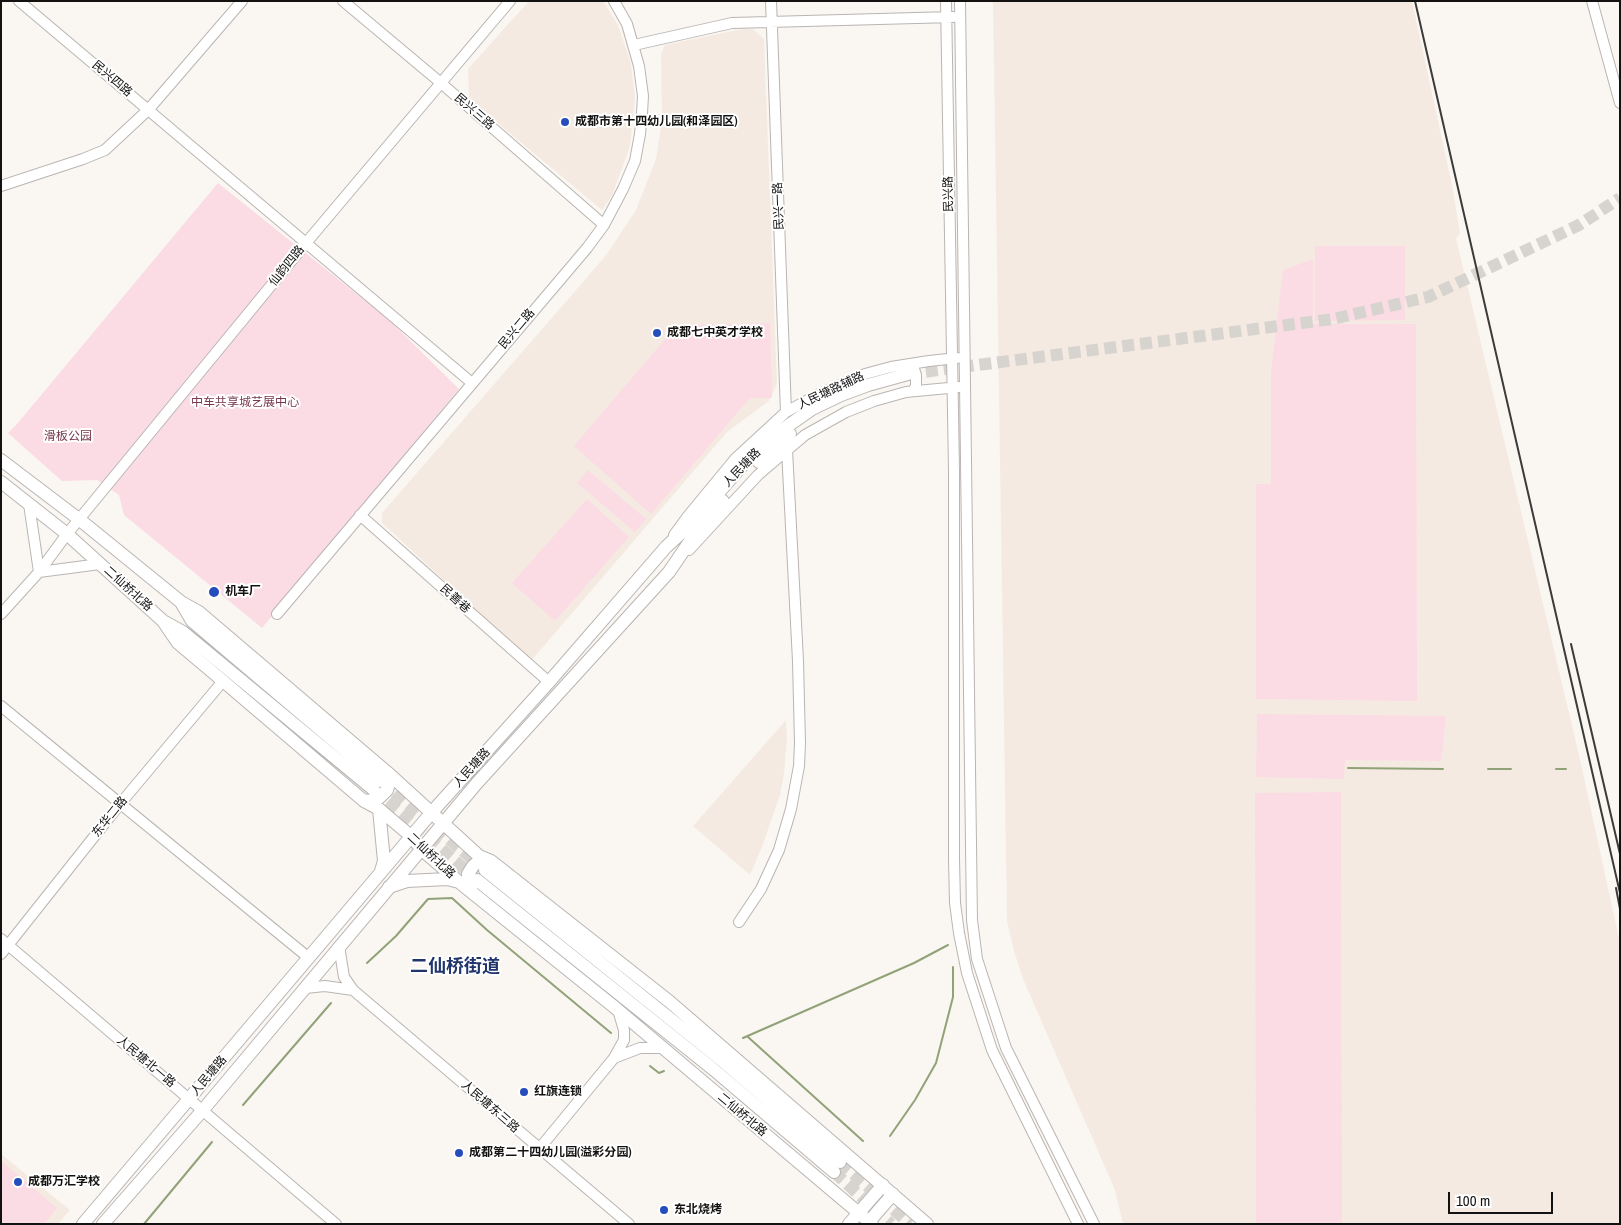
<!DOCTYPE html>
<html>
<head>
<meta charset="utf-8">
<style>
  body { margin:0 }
  #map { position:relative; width:1621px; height:1225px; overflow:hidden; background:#faf6f2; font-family:"Archivo Narrow",sans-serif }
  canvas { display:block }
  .frame { position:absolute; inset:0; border:2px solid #131211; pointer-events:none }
  .scale { position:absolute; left:1448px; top:1192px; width:105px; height:22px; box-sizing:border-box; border:2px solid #131211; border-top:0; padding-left:6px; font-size:15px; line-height:18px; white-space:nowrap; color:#131211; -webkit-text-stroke:4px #fff; paint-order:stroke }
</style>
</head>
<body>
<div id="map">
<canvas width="1621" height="1225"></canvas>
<div class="frame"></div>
<div class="scale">100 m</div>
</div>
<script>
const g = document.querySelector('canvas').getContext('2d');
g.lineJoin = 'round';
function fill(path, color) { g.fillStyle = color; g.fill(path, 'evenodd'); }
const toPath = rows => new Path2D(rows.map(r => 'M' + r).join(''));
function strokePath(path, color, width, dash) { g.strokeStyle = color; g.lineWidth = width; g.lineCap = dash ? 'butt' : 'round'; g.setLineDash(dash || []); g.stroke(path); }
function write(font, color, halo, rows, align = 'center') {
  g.font = font + ' "Archivo Narrow","Noto Sans SC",sans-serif'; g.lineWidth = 4; g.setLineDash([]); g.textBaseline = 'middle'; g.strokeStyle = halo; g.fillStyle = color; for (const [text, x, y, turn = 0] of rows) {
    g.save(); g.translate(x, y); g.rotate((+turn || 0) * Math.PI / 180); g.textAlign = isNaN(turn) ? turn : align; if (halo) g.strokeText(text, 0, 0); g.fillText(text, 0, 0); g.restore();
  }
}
fill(toPath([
  [529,1,603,1,618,25,631,64,635,98,630,146,612,196,602,210,469,99,468,69],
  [993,1,1412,1,1453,190,1460,234,1456,238,1579,755,1620,943,1620,1224,1123,1224,1115,1190,1023,979,1014,951,1007,921],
  [742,29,753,29,764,39,777,384,769,401,727,432,531,661,382,523,382,513,583,282,607,254,636,210,656,159,662,120,661,54,665,45],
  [786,720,787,739,784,774,780,795,762,847,750,875,693,826],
  [1,1154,70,1210,58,1224,1,1224]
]), '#f5eae1');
fill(toPath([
  [218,183,388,319,459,389,262,628,124,515,119,495,97,480,62,481,8,433,17,424],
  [1315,246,1405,246,1405,320,1315,321],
  [1313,259,1313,324,1416,324,1417,701,1256,699,1256,484,1271,484,1271,371,1283,270],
  [770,323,772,398,750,398,651,514,574,446,677,325],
  [588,470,646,519,635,532,577,483],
  [587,499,629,537,555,621,512,583],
  [1257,714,1446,716,1441,761,1345,760,1344,779,1256,777],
  [1341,792,1342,1224,1256,1224,1255,793],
  [1,1161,57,1208,44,1224,1,1224]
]), '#fbdce5');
strokePath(toPath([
  [1348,768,1443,769],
  [1488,769,1511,769],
  [1556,769,1566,769],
  [367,963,396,936,428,899,452,898,487,930,611,1033],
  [748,1037,863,1141],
  [743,1038,914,963,948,945],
  [650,1066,659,1073,664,1071],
  [243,1105,331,1003],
  [890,1136,915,1100,936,1063,953,997,953,967],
  [144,1224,212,1142]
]), '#92a278', 2);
strokePath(toPath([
  [908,374,1333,319,1428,297,1579,225,1620,198],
  [381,781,485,870],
  [374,790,476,879],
  [840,1162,910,1224],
  [834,1172,891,1224]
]), '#d7d4d0', 12, [12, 6]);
const minor = toPath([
  [19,1,472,383],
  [343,1,441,83,604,225],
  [771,1,786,412],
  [946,1,954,471,954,859,955,903,959,933,967,973,992,1050,1078,1224],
  [960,1,972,920,977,959,1006,1048,1094,1224],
  [1592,1,1620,103],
  [634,45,732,23,953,17],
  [1,186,83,159,105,150,149,109,242,1],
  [909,364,914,369,916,375,916,386,913,391],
  [29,504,39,572,100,564],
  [360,515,549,682],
  [674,535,688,516,735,459,786,412,819,394,865,374,891,367,929,361,957,358],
  [689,550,758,475,805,435,846,412,874,401,906,392,959,387],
  [1,614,39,572,67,534,306,243,510,1],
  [277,614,587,248,604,225,623,189,635,161,640,134,642,113,643,96,639,66,627,24,614,1],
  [1,706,309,958],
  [739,922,761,889,779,850,791,809,799,766,800,743,798,661,787,450],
  [1,939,336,1224],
  [1,954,120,804,223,681],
  [305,988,325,986,353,990,344,977,339,946],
  [353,990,629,1224],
  [618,1010,624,1030,624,1040,614,1058,640,1048,662,1048],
  [539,1149,614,1058]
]);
const major = toPath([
  [1,460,80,520,181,602,199,612,388,773,479,856,491,861,670,1002,927,1224],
  [759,462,790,434],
  [1,482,67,534,163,621,178,643,223,681,364,801,379,809,412,837,421,849,459,882,618,1010,872,1224],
  [182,604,192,621,381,781],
  [165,622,183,632,374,790],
  [364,801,375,800,380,797,387,790,389,783,388,773],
  [379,809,384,861,381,871],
  [485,870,719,1058,840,1162],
  [477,880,713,1069,834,1172],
  [389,887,407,881,447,879,459,882],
  [472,892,468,881,468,874,473,866,479,861,491,861],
  [83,1224,432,812,549,682,666,547,694,521,740,468,772,437,812,409,841,395,868,385,908,374],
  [103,1224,202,1111,477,783,669,572,697,531,723,501],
  [849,1224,883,1185],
  [867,1224,893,1194]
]);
strokePath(minor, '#b9b5b2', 12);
strokePath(major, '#b9b5b2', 14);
strokePath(minor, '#fff', 10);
strokePath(major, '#fff', 12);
strokePath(toPath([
  [1415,1,1620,893],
  [1571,644,1620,854],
  [1616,888,1620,909]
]), '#3c3b39', 2);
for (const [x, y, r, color] of [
  [565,122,5,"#254dbc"],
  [657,333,5,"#254dbc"],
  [214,592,6,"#254dbc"],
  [524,1092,5,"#254dbc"],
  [459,1153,5,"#254dbc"],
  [18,1182,5,"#254dbc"],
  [664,1210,5,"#254dbc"]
]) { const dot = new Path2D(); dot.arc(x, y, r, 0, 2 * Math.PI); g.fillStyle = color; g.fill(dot); strokePath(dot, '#fff', 2); }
write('12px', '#131211', '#fff', [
  ["民兴四路",112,79,40],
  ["民兴三路",474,112,41],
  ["民兴路",949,194,-91],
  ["民兴一路",779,206,-92],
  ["仙韵四路",287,266,-51],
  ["民兴二路",517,329,-50],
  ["人民塘路辅路",831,391,-25],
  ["人民塘路",742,468,-46],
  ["二仙桥北路",128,589,42],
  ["民善巷",455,599,42],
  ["人民塘路",472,768,-48],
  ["东华二路",110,817,-51],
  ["二仙桥北路",431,856,43],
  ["人民塘北一路",146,1062,40],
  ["人民塘路",209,1076,-50],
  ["人民塘东三路",490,1107,41],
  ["二仙桥北路",742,1115,40]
]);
write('bold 12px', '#131211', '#fff', [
  ["成都市第十四幼儿园(和泽园区)",575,122],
  ["成都七中英才学校",667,333],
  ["机车厂",225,592],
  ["红旗连锁",534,1092],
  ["成都第二十四幼儿园(溢彩分园)",469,1153],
  ["成都万汇学校",28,1182],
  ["东北烧烤",674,1210]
], 'left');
write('12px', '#78394f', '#fff', [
  ["中车共享城艺展中心",245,403],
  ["滑板公园",68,437]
]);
write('bold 18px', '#1f356c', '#fff', [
  ["二仙桥街道",455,967]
]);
</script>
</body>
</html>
